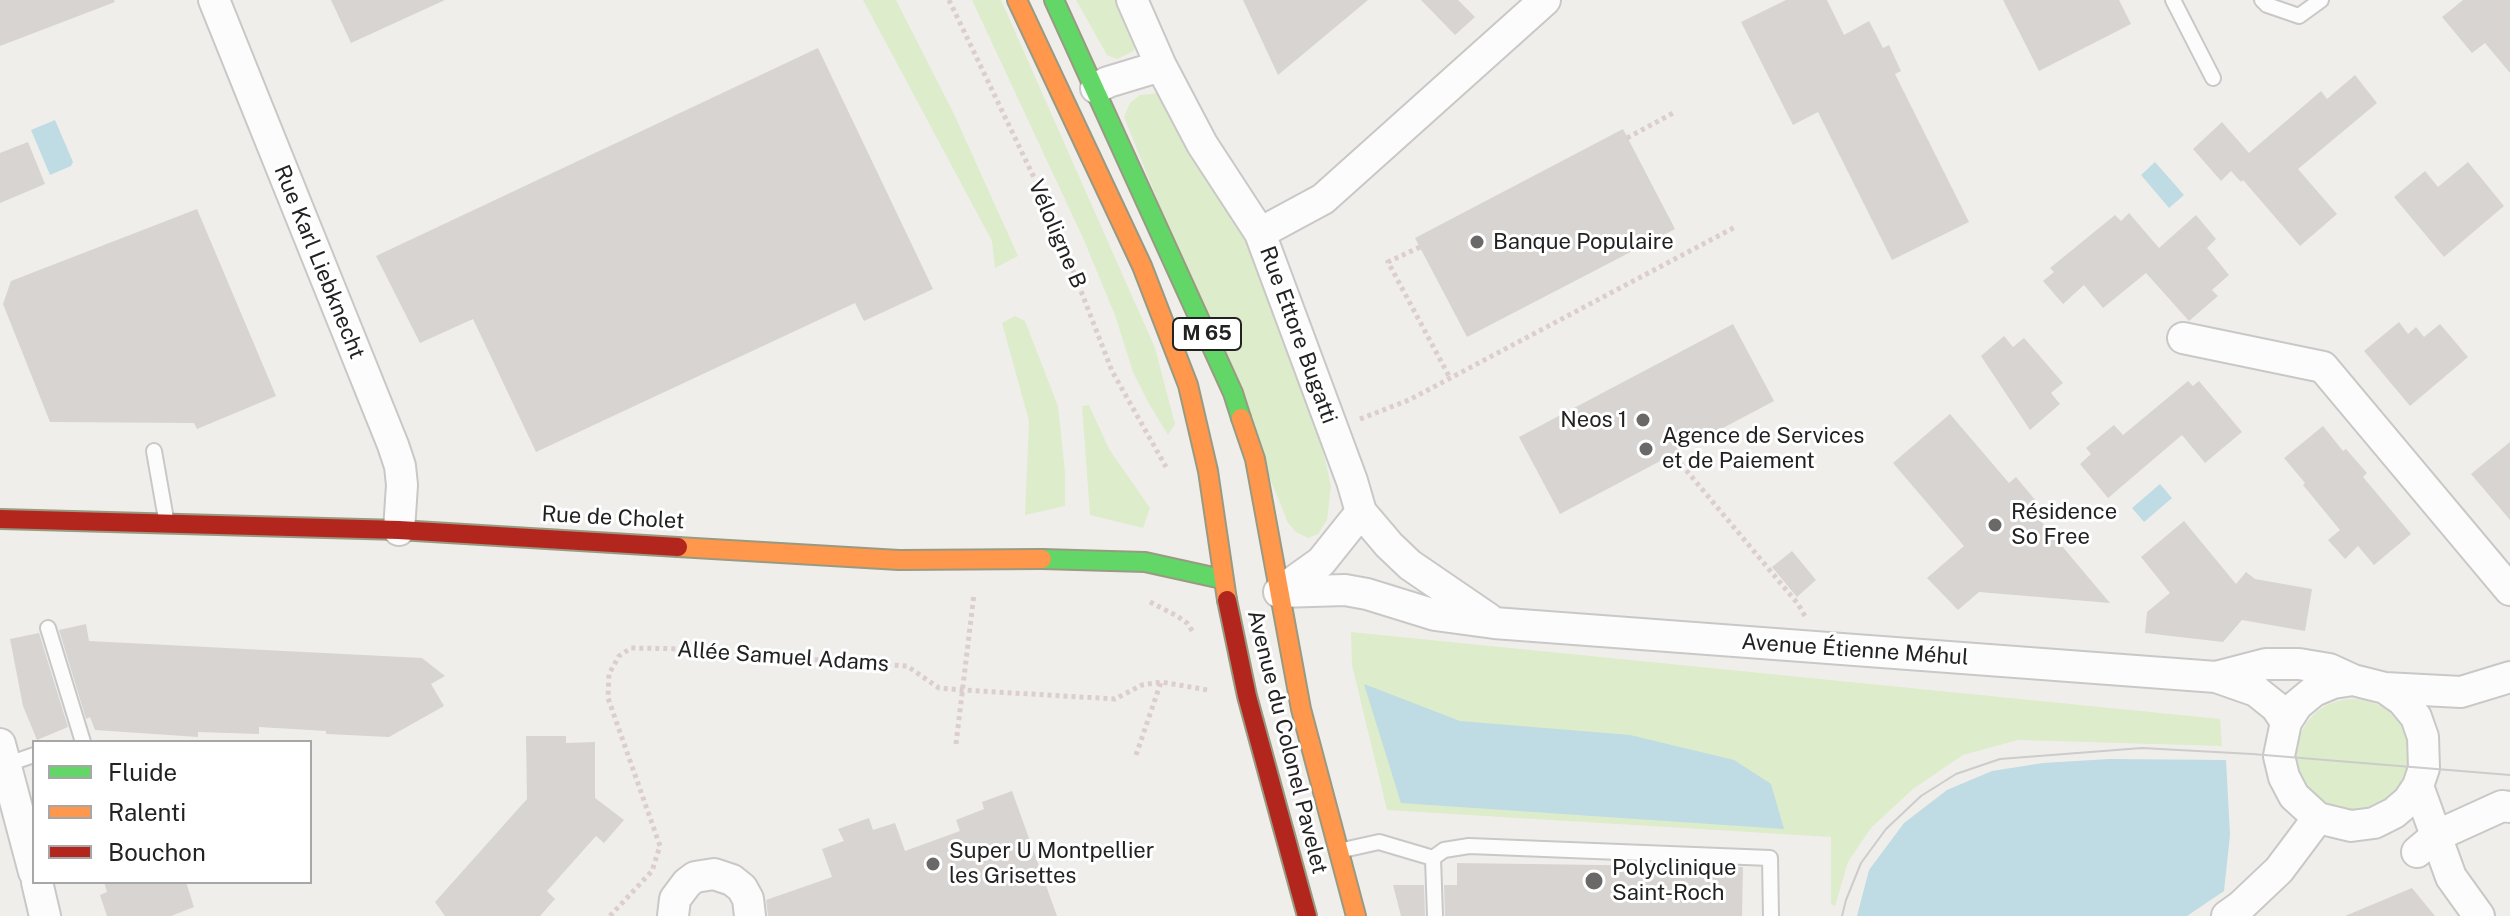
<!DOCTYPE html>
<html>
<head>
<meta charset="utf-8">
<style>
  body { margin:0 }
  #map { position:relative; width:2510px; height:916px; overflow:hidden; background:#f0eeeb; font-family:"Public Sans",sans-serif }
  canvas { display:block }
  .legend { position:absolute; left:32px; top:740px; width:280px; height:144px; box-sizing:border-box; background:#fff; border:2px solid #a7a7a7; margin:0; padding:10px 14px; list-style:none; font-size:24px; color:#222 }
  .legend li { display:flex; align-items:center; gap:16px; height:40px }
  .legend b { width:40px; border:2px solid #a7a7a7 }
</style>
</head>
<body>
<div id="map">
<canvas width="2510" height="916"></canvas>
<ul class="legend">
<li><b style="height:10px;background:#63d668"></b>Fluide</li>
<li><b style="height:10px;background:#ff974d"></b>Ralenti</li>
<li><b style="height:10px;background:#b3261e"></b>Bouchon</li>
</ul>
</div>
<script>
const g = document.querySelector('canvas').getContext('2d');
g.lineJoin = 'round';
function fill(path, color) { g.fillStyle = color; g.fill(path, 'evenodd'); }
const toPath = rows => new Path2D(rows.map(r => 'M' + r).join(''));
function strokePath(path, color, width, dash) { g.strokeStyle = color; g.lineWidth = width; g.lineCap = dash ? 'butt' : 'round'; g.setLineDash(dash || []); g.stroke(path); }
function write(font, color, halo, rows, align = 'center') {
  g.font = font + ' "Public Sans",sans-serif'; g.lineWidth = 6; g.setLineDash([]); g.textBaseline = 'middle'; g.strokeStyle = halo; g.fillStyle = color; for (const [text, x, y, turn = 0] of rows) {
    g.save(); g.translate(x, y); g.rotate((+turn || 0) * Math.PI / 180); g.textAlign = isNaN(turn) ? turn : align; if (halo) g.strokeText(text, 0, 0); g.fillText(text, 0, 0); g.restore();
  }
}
fill(toPath([
  [863,0,896,0,954,114,1018,256,995,268,992,241],
  [972,0,1001,0,1155,348,1175,424,1168,435,1148,402,1133,372,1115,315,1083,238],
  [1076,0,1115,0,1135,41,1134,51,1117,59,1107,55],
  [1161,93,1245,240,1295,367,1322,446,1331,486,1327,520,1318,534,1308,538,1296,532,1288,523,1124,117,1130,103,1140,95],
  [1015,316,1025,321,1058,406,1065,472,1065,506,1025,515,1029,421,1002,323],
  [1089,405,1109,449,1150,508,1143,528,1090,515,1082,406],
  [1351,632,2220,719,2222,746,2018,740,1963,755,1913,789,1871,828,1848,862,1835,906,1831,904,1831,837,1387,810,1352,665],
  '2296 756a57 57 0 1 1 114 0a57 57 0 1 1-114 0Z'
]), '#ddeccb');
fill(toPath([
  [55,120,73,162,71,166,50,175,31,130],
  [2155,162,2184,195,2169,208,2141,175],
  [2160,484,2172,498,2144,522,2132,508],
  [1364,684,1460,721,1630,735,1734,760,1771,784,1784,829,1401,803],
  [2109,759,2226,760,2230,835,2224,891,2187,916,1857,916,1869,870,1904,823,1947,790,1992,771,2043,763]
]), '#bfdbe3');
fill(toPath([
  [0,0,114,0,115,2,0,46],
  [331,0,445,0,351,43],
  [1243,0,1368,0,1278,75],
  [1421,0,1458,0,1475,17,1455,35],
  [1786,0,1827,0,1844,35,1869,21,1883,48,1889,45,1901,71,1895,74,1969,222,1892,260,1818,112,1793,125,1741,22],
  [2003,0,2119,0,2131,24,2039,71],
  [2463,0,2510,0,2510,73,2485,43,2472,53,2442,17],
  [818,48,933,289,864,321,855,303,536,452,473,319,420,343,376,256],
  [2355,75,2377,103,2298,169,2337,214,2300,246,2243,180,2241,182,2231,171,2221,181,2193,149,2222,122,2249,153,2321,91,2327,99],
  [1623,129,1675,229,1467,337,1415,238],
  [28,142,45,184,0,203,0,153],
  [2468,162,2504,206,2444,257,2394,197,2425,171,2438,187],
  [197,209,276,396,197,429,194,423,50,422,3,304,11,281],
  [2129,213,2159,248,2196,215,2216,239,2207,248,2229,275,2212,290,2218,296,2189,321,2146,273,2103,308,2084,285,2063,304,2043,281,2054,272,2050,268,2115,215,2121,221],
  [2399,322,2408,334,2416,327,2424,337,2440,324,2468,357,2410,406,2364,351],
  [1733,324,1774,401,1560,514,1519,437],
  [2004,336,2013,347,2024,338,2063,383,2051,393,2060,404,2030,430,1981,356],
  [2188,381,2193,386,2199,381,2242,432,2205,463,2182,435,2108,498,2080,464,2091,454,2086,448,2114,425,2123,435],
  [1950,414,2009,483,2016,477,2036,501,2029,507,2110,603,1979,592,1958,610,1927,578,1964,546,1893,463],
  [2323,426,2343,451,2346,449,2367,473,2363,477,2411,534,2374,565,2358,546,2345,559,2328,540,2340,530,2303,485,2305,483,2284,458],
  [2510,442,2510,520,2471,474],
  [2184,521,2236,584,2246,572,2255,579,2312,589,2305,631,2242,620,2223,642,2145,633,2147,612,2170,593,2141,557],
  [1792,551,1816,580,1797,597,1772,567],
  [86,624,89,641,422,658,445,676,431,684,444,706,389,737,326,734,326,731,259,727,259,734,198,732,198,737,95,730,90,717,86,719,59,630],
  [39,633,68,727,37,740,23,706,10,639],
  [526,736,566,736,566,743,595,742,595,798,624,820,604,843,596,836,547,891,555,899,540,916,445,916,435,902,527,799],
  [1012,791,1057,916,768,916,766,900,832,877,822,849,844,841,838,829,869,818,873,830,895,823,905,851,960,831,956,820,984,809,982,802],
  [1457,863,1743,867,1742,916,1445,916,1444,885,1457,885],
  [104,882,186,882,194,907,171,916,107,916,100,895,107,892],
  [1393,885,1424,885,1425,916,1401,916],
  [2412,888,2435,916,2345,916]
]), '#d7d4d2');
const lane = toPath([
  [2173,0,2213,78],
  [2262,0,2267,5,2299,16,2321,0],
  [154,451,166,519],
  [48,628,83,742],
  [5,765,34,755],
  [1343,850,1379,842,1433,858,1435,916],
  [1433,858,1444,850,1469,846,1770,858,1771,916]
]);
const street = toPath([
  [214,0,393,445,400,466,402,485,399,530],
  [1132,0,1161,66,1202,144,1260,233,1352,481,1361,512,1389,545,1410,565,1489,619],
  [1096,88,1108,82,1161,66],
  [1260,233,1323,199,1545,0],
  [2183,338,2323,367,2510,590],
  [1279,592,1345,590,1367,594,1435,615,1494,623,2216,677,2256,691,2276,707,2286,722],
  [1279,592,1321,562,1361,512],
  [2216,677,2266,664,2299,664,2329,669,2353,680],
  [2385,688,2402,700,2416,717,2423,737,2424,768,2418,786,2408,801,2394,813,2374,823,2351,826,2318,818,2294,796,2284,777,2279,756,2286,722,2297,705,2314,691,2333,683,2353,680,2385,688,2461,692,2510,677],
  [0,744,34,872],
  [2418,786,2451,877,2479,916],
  [2417,852,2436,836,2502,806,2510,807],
  [37,882,45,916],
  [673,916,675,899,687,883,695,877,714,874,732,880,742,888,748,899,750,916],
  [2227,916,2241,906,2279,870,2318,818]
]);
const fast = toPath([
  [1054,0,1233,393,1241,418],
  [1042,559,1145,562,1222,579]
]);
const slow = toPath([
  [1017,0,1142,266,1188,385,1208,471,1227,600],
  [1241,418,1255,459,1301,709,1356,916],
  [678,547,899,560,1042,559]
]);
const jam = toPath([
  [0,519,399,530,678,547],
  [1227,600,1247,696,1307,916]
]);
strokePath(lane, '#c9c8c7', 18);
strokePath(street, '#c9c8c7', 34);
strokePath(fast, '#999a82', 22);
strokePath(slow, '#999a82', 22);
strokePath(jam, '#999a82', 22);
strokePath(toPath([
  [949,0,1050,211,1112,371,1166,467],
  [1627,138,1675,112],
  [1420,247,1388,262,1450,378],
  [1360,419,1409,400,1737,226],
  [1676,458,1798,604,1806,618],
  [1150,602,1177,616,1187,623,1193,632],
  [956,744,974,594],
  [1136,755,1161,682],
  [610,916,652,871,660,846,608,698,609,674,619,656,631,648,694,649,787,658,907,666,939,688,962,690,1115,699,1142,685,1161,682,1208,690]
]), '#dccecd', 5, [4, 4]);
strokePath(lane, '#fdfcfc', 14);
strokePath(street, '#fdfcfc', 30);
strokePath(fast, '#63d668', 18);
strokePath(slow, '#ff974d', 18);
strokePath(jam, '#b3261e', 18);
strokePath(toPath([
  [1842,916,1846,900,1861,863,1886,829,1921,796,1956,774,2000,759,2142,748,2252,754,2510,775]
]), '#ccc', 2);
for (const [x, y, r, color] of [
  [1477,242,8,"#6a6968"],
  [1643,420,8,"#6a6968"],
  [1646,449,8,"#6a6968"],
  [1995,525,8,"#6a6968"],
  [933,864,8,"#6a6968"],
  [1594,881,10,"#6a6968"]
]) { const dot = new Path2D(); dot.arc(x, y, r, 0, 2 * Math.PI); g.fillStyle = color; g.fill(dot); strokePath(dot, '#fff', 3); }
for (const [x, y, w] of [
  [1207,334,68]
]) { const box = new Path2D(); box.roundRect(x - w / 2, y - 16, w, 32, 6); g.fillStyle = '#fff'; g.fill(box); strokePath(box, '#222', 2); }
write('bold 20px', '#222', null, [
  ["M 65",1207,334]
]);
write('22px', '#222', '#fff', [
  ["Véloligne B",1057,234,67],
  ["Rue Karl Liebknecht",319,262,68],
  ["Rue Ettore Bugatti",1298,335,70],
  ["Rue de Cholet",613,518,3],
  ["Avenue Étienne Méhul",1855,650,4],
  ["Allée Samuel Adams",783,657,4],
  ["Avenue du Colonel Pavelet",1287,742,76]
]);
write('22px', '#222', '#fff', [
  ["Banque Populaire",1493,242],
  ["Neos 1",1627,420,"right"],
  ["Agence de Services",1662,436],
  ["et de Paiement",1662,461],
  ["Résidence",2011,512],
  ["So Free",2011,537],
  ["Super U Montpellier",949,851],
  ["les Grisettes",949,876],
  ["Polyclinique",1612,868],
  ["Saint-Roch",1612,893]
], 'left');
</script>
</body>
</html>
